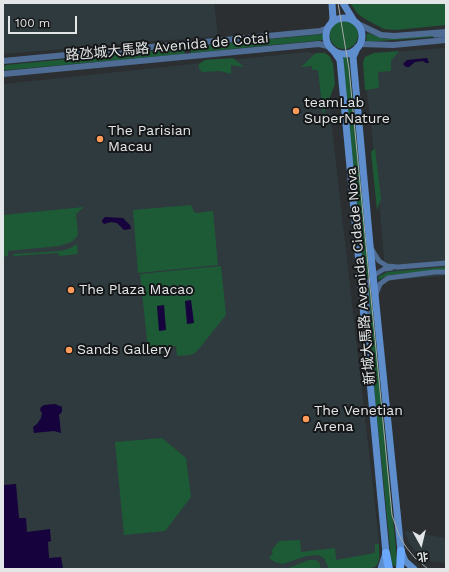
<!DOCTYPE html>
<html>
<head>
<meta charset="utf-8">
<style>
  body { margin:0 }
  #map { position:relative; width:449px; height:572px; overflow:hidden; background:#2b2f31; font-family:"Work Sans","Noto Sans SC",sans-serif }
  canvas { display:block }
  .frame { position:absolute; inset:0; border:4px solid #e3e6e7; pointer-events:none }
  .north { position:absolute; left:401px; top:524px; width:40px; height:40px; -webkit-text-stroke:3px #151718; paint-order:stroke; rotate:172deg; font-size:11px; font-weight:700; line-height:16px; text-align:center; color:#e3e6e7 }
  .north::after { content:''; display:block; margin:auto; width:14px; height:18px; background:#e3e6e7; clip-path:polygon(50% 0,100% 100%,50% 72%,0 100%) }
  .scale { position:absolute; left:8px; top:16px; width:69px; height:18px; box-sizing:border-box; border:2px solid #e3e6e7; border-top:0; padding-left:5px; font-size:12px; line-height:14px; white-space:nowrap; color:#e3e6e7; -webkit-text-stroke:3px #151718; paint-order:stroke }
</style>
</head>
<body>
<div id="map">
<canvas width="449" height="572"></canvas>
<div class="frame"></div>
<div class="north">北</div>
<div class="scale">100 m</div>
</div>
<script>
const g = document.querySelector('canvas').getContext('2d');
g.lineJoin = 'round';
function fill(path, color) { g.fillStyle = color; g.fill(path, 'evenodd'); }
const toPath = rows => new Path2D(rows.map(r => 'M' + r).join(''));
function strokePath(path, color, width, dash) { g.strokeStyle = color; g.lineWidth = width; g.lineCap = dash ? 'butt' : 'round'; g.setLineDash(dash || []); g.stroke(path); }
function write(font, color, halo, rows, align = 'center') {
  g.font = font + ' "Work Sans","Noto Sans SC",sans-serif'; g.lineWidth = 4; g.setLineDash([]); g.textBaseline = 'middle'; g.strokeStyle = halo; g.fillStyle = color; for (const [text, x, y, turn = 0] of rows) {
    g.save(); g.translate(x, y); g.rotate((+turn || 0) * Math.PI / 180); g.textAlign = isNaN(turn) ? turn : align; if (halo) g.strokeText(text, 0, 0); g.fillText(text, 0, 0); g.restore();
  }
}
fill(toPath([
  [3,3,214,3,218,36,3,54],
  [446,48,446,276,393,280,386,282,377,176,364,68,381,53],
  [307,52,318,54,325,66,378,532,380,558,379,565,373,569,3,569,3,84],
  [404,531,446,538,446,563,429,561,418,555,410,544]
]), '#2f3a3e');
fill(toPath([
  [350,3,446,3,446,25,396,30,384,29,365,19,358,14],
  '330 35a14 14 0 1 1 28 0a14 14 0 1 1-28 0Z',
  [367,33,385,39,446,34,446,36,366,42],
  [324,34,324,40,191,53,191,50,190,47],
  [184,48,186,50,184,54,7,70,5,70,3,68,6,65],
  [399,51,391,61,391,71,378,72,379,88,365,90,363,62,365,57,374,53],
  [316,53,325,53,328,55,330,57,333,64,335,84,323,115,318,70,312,70,312,66,301,67],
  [344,57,348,57,349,60,397,560,396,567,392,564,391,557,357,219,343,58],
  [233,58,244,67,231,65,231,74,220,71,202,72,199,69,199,64,205,60],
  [375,148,381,199,377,210,371,152],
  [191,205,194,212,197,213,213,211,218,265,138,273,133,210],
  [84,207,76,214,78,234,76,238,71,242,59,246,8,251,8,256,3,257,3,215],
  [77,244,78,254,59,256,58,253,13,256,13,254,60,251,69,249],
  [221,266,226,315,198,350,195,353,190,355,177,356,176,346,148,349,140,274],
  [446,267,446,271,397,274,389,275,379,280,378,279,379,276,388,272],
  [162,438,186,458,191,497,165,531,124,535,115,442],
  [300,540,301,552,335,548,336,560,375,553,375,544,379,544,379,560,376,566,371,568,329,569,324,558,318,555,306,556,283,564,275,562,269,558,273,553,271,551,279,541],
  [309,560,315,560,319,562,321,569,286,569]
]), '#1c5b36');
fill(toPath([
  [427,58,429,63,426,63,423,61,415,62,409,67,406,67,403,64,407,60],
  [105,217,123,218,130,225,131,229,124,230,117,223,111,222,104,224,102,222,102,220],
  [191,300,194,323,187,324,185,301],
  [164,305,166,330,159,331,157,306],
  [55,404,62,407,62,412,59,415,61,433,54,431,34,433,33,427,37,424,41,418,42,413,40,410,41,407,44,405],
  [3,478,4,485,16,484,19,518,26,518,27,532,50,529,51,541,48,542,49,558,61,557,63,569,13,569,13,568,3,569]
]), '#16023c');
strokePath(toPath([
  [435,35,446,35],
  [371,248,379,261,387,266,398,267,446,263],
  [376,294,380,284,388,278,435,272,446,272],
  [365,319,368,313,366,288,368,282,376,274,384,269,391,268]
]), '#4e6c94', 5);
strokePath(toPath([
  [358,24,381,35,394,36,446,32],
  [360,44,393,45,446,40],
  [3,61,320,31,328,28],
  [3,74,319,44,328,46,332,49]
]), '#4e6c94', 6);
strokePath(toPath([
  [343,3,354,21],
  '326 36a18 18 0 1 1 36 0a18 18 0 1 1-36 0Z',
  [331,24,333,19,332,3],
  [357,48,353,57,370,245,401,551,405,561,414,569],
  [333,50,340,60,386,553,381,569]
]), '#5e8ece', 7);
strokePath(toPath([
  [386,553,389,569],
  [400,569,401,551]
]), '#69a8fa', 8);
strokePath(toPath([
  [338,3,349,69,392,515,399,535,406,547,415,558,428,569]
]), '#a7abac', 1);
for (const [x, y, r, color] of [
  [296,111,4,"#ff9b5b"],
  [100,139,4,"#ff9b5b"],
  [71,290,4,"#ff9b5b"],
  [69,350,4,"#ff9b5b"],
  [306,419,4,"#ff9b5b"]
]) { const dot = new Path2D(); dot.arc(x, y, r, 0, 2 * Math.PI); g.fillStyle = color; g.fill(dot); strokePath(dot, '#151718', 1.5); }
write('14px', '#e3e6e7', '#151718', [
  ["路氹城大馬路 Avenida de Cotai",167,47,-5],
  ["新城大馬路 Avenida Cidade Nova",361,276,-95]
]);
write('14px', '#e3e6e7', '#151718', [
  ["teamLab",304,103],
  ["SuperNature",304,119],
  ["The Parisian",108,131],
  ["Macau",108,147],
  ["The Plaza Macao",79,290],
  ["Sands Gallery",77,350],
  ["The Venetian",314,411],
  ["Arena",314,427]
], 'left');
</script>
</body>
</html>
